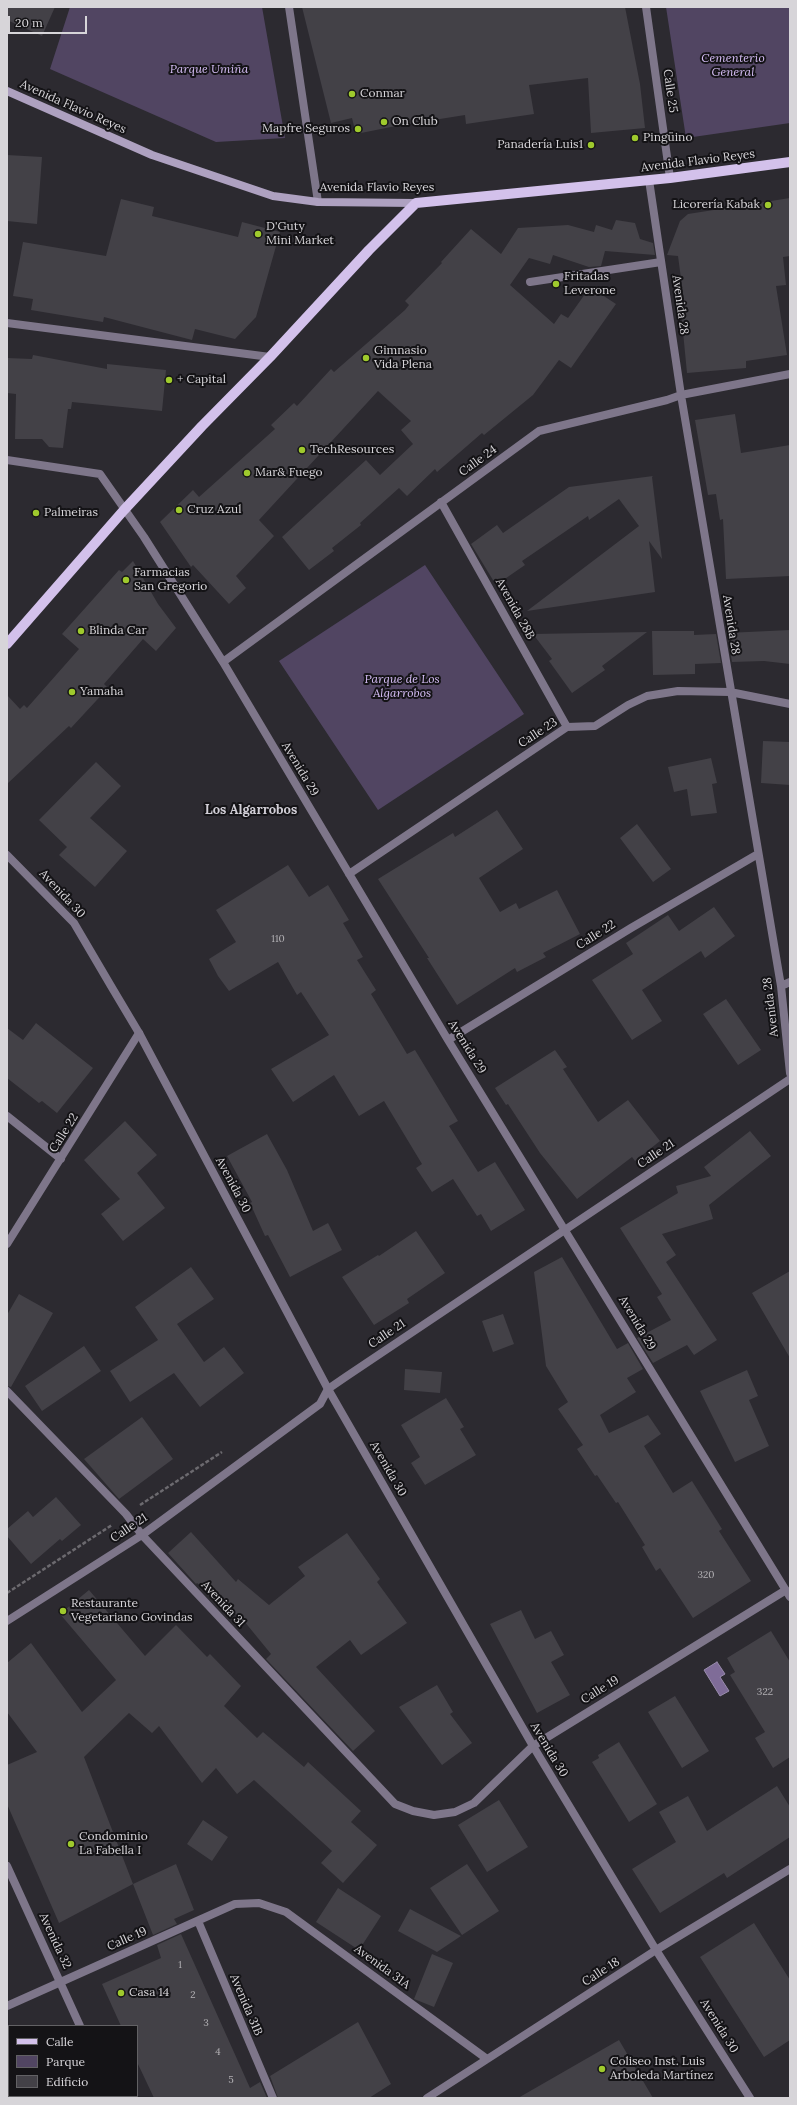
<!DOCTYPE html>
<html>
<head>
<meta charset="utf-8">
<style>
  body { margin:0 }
  #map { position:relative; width:797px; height:2105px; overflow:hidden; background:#2c2a30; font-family:Lora,serif }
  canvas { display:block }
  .frame { position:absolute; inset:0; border:8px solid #d7d5d9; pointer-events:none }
  .legend { position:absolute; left:8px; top:2025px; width:130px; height:72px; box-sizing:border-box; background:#141316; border:1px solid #626164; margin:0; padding:5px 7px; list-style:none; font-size:12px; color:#d7d5d9 }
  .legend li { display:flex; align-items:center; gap:8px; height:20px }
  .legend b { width:20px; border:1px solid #626164 }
  .scale { position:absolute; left:8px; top:16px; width:79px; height:18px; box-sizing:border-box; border:2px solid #d7d5d9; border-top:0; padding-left:5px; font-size:12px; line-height:14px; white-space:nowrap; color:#d7d5d9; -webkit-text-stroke:3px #141316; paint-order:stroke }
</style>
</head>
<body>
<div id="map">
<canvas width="797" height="2105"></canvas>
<div class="frame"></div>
<ul class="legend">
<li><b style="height:5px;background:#d3c1eb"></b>Calle</li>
<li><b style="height:11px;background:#514562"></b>Parque</li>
<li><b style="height:11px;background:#434147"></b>Edificio</li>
</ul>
<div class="scale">20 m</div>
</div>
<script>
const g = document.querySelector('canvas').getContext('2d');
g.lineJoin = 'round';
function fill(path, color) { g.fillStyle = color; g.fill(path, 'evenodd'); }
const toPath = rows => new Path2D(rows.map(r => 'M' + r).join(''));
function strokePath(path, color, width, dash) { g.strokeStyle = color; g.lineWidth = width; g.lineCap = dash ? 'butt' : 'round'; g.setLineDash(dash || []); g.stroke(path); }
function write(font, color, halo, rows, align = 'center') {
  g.font = font + ' Lora,serif'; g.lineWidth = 4; g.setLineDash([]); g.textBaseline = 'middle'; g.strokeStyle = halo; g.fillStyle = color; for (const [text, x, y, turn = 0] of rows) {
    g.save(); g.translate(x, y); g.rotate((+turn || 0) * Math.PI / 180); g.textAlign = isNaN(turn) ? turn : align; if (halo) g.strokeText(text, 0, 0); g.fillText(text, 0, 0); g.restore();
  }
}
fill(toPath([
  [70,7,262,7,285,138,216,142,50,69],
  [666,7,790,7,790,123,686,138],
  [425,565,524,714,378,810,279,661]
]), '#514562');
const water = toPath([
  [717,1662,725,1674,720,1677,729,1691,720,1696,704,1670,717,1662]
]);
fill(water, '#7f6c98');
strokePath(water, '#998cac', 1);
fill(toPath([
  [7,7,55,7,42,36,7,20],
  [302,7,625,7,640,84,645,128,591,133,588,78,529,85,534,114,466,124,465,115,396,126,356,134,352,118,331,123],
  [7,155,42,157,37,224,7,221],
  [790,198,790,256,783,257,786,285,776,286,787,355,746,361,746,368,687,373,680,301,684,301,678,256,667,255,680,221,688,214],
  [121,199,154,207,152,216,238,237,242,222,280,232,256,317,235,339,195,329,192,340,104,317,103,322,31,310,33,299,13,296,23,242,106,256],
  [616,220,635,223,640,239,653,243,655,255,605,251,601,266,589,267,553,255,550,264,529,258,510,285,554,324,561,314,568,318,590,287,616,304,571,368,559,360,533,395,484,435,482,433,437,472,435,469,407,496,399,488,360,523,361,525,332,548,334,551,309,570,282,537,366,460,380,475,413,444,401,430,411,421,378,391,259,520,274,536,236,576,246,588,229,604,193,565,191,567,160,522,193,490,199,497,275,429,271,425,294,403,297,406,331,369,334,372,405,310,409,305,405,301,442,263,441,262,471,229,501,254,518,228,568,225,594,232,596,225,612,230],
  [33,355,107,369,107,364,166,370,162,411,72,402,71,409,68,409,63,448,49,447,42,439,15,439,16,394,7,393,7,358,32,359],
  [735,414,741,453,790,445,790,576,726,579,723,519,720,520,716,494,708,495,695,420],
  [653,476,652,477,662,559,649,541,655,592,527,611,639,526,619,499,589,520,588,516,522,561,525,565,496,585,471,544,497,525,503,533,569,487],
  [133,561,158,604,176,628,156,651,143,639,104,684,108,688,71,728,69,726,7,784,7,695,20,709,24,705,27,708,79,649,62,634,119,570,122,572],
  [790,630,790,664,764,661,732,662,727,633],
  [652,631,694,631,694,635,716,634,721,663,695,664,695,674,653,675],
  [647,632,602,666,605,670,572,693,549,661,552,659,533,634],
  [763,741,790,742,790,785,761,783],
  [711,758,717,783,712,784,717,813,691,816,687,789,674,792,668,767],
  [96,762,121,786,90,818,127,851,95,887,59,855,67,847,39,820],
  [497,810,523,849,479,878,500,912,516,903,519,909,557,890,580,934,543,953,546,957,517,972,515,968,457,1005,427,958,429,958,378,879,453,833,455,837],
  [637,824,671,869,653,882,620,838],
  [288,865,309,897,328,885,349,920,343,923,363,957,357,960,376,990,371,994,407,1054,415,1050,458,1121,449,1126,478,1172,495,1162,525,1210,491,1231,481,1214,477,1216,453,1179,432,1192,416,1168,422,1164,384,1101,359,1116,334,1075,293,1102,271,1069,329,1035,301,992,297,995,278,962,229,991,218,976,209,959,236,942,216,910],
  [714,907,735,936,705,958,701,951,642,990,662,1021,632,1040,592,980,633,954,626,943,668,915,679,931],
  [726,999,761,1050,738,1065,703,1014],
  [36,1023,93,1068,57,1113,42,1101,39,1103,7,1078,7,1028,23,1040],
  [555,1050,567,1067,563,1069,598,1122,628,1100,660,1141,635,1161,632,1157,577,1199,540,1153,508,1104,506,1105,495,1088],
  [125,1121,157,1155,137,1173,165,1208,123,1241,101,1214,120,1199,84,1160],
  [750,1131,771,1156,709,1205,713,1219,662,1234,676,1255,666,1262,717,1340,694,1355,687,1345,653,1363,637,1338,671,1320,657,1297,662,1294,620,1228,678,1193,676,1186,711,1176,704,1167],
  [267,1134,287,1170,313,1231,328,1223,342,1250,290,1277,268,1235,265,1236,250,1203,252,1202,227,1156],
  [416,1231,445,1273,407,1299,409,1303,374,1325,342,1277,378,1255,379,1256],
  [562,1257,617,1349,628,1343,643,1369,627,1378,636,1392,600,1415,609,1433,648,1415,661,1434,644,1446,673,1493,692,1481,722,1529,719,1531,751,1581,693,1618,660,1568,656,1571,642,1547,645,1545,618,1502,616,1503,597,1475,595,1476,577,1449,583,1445,558,1409,568,1402,546,1366,534,1272],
  [191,1267,214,1299,177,1324,204,1362,224,1347,244,1373,200,1407,174,1373,130,1402,110,1371,158,1340,135,1307],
  [790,1271,790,1358,752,1293],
  [19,1294,53,1313,11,1387,7,1386,7,1315],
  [503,1314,514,1344,493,1352,482,1321],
  [84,1346,101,1371,42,1411,25,1386],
  [405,1369,442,1372,440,1393,404,1390],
  [747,1370,758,1396,749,1400,769,1446,735,1462,700,1391],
  [446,1398,464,1427,460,1429,476,1455,425,1485,411,1463,420,1457,401,1425],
  [142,1417,173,1459,119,1499,84,1459],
  [56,1497,81,1525,62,1541,60,1539,31,1564,7,1536,7,1529,28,1511,33,1517],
  [191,1532,236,1582,238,1579,269,1605,305,1576,298,1567,347,1533,380,1579,377,1582,407,1623,361,1655,350,1640,316,1667,375,1731,353,1751,266,1659,271,1654,244,1621,197,1583,196,1584,168,1553],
  [89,1590,145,1656,176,1625,207,1657,210,1654,241,1686,224,1706,257,1738,263,1732,304,1767,308,1762,361,1811,351,1822,377,1845,343,1883,321,1863,332,1851,254,1780,237,1794,216,1768,202,1783,159,1726,152,1733,129,1713,84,1757,133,1884,59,1923,7,1804,7,1765,37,1752,7,1712,7,1663,31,1643,82,1712,116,1680,60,1614],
  [521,1610,535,1639,551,1631,564,1655,551,1662,570,1695,537,1713,490,1624],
  [771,1631,790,1662,790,1757,773,1768,755,1738,765,1732,730,1675,735,1672,727,1658],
  [437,1685,453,1712,450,1714,472,1743,442,1765,399,1707],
  [675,1696,709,1751,682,1768,648,1712],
  [619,1742,657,1804,629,1822,592,1762,599,1758,598,1755],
  [777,1786,790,1807,790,1837,727,1878,724,1873,660,1913,632,1869,676,1842,659,1812,688,1796,707,1831],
  [499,1800,528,1847,487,1872,458,1825],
  [203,1820,228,1837,212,1861,187,1844],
  [176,1864,194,1910,174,1919,177,1924,153,1935,133,1884],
  [467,1864,499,1911,462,1935,430,1888],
  [338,1888,381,1916,359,1950,316,1922],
  [410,1909,461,1936,437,1952,398,1931],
  [754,1923,790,1980,790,2040,764,2057,700,1957],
  [181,1934,250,2088,260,2082,267,2098,154,2098,137,2062,137,2026,121,2026,102,1984,161,1958,157,1945],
  [432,1954,453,1963,434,2007,414,1999],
  [358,2022,391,2084,369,2098,278,2098,270,2076],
  [619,2040,653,2098,518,2098]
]), '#434147');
strokePath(toPath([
  [140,1505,222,1452],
  [7,1593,112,1525]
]), '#6c6a6f', 2.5, [4, 2]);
strokePath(toPath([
  [530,282,661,262]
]), '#7e768a', 8);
strokePath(toPath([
  [289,7,318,202],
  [646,7,670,178],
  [649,180,681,395,781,986,790,1073],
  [7,323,270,357],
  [7,460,100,474,144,537,223,662,448,1040,790,1597],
  [441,502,567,727],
  [223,662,539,431,667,400,681,395,790,374],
  [349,874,567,727,595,726,628,705,647,696,678,691,730,692,790,704],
  [781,986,790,982],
  [448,1040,631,928,758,854],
  [7,1116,61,1159],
  [7,1244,139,1033],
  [7,1391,126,1514,142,1535,395,1804,413,1811,434,1815,455,1812,474,1803,533,1746,786,1590],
  [7,1621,142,1535,320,1404,328,1389,347,1376,790,1079],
  [7,1866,80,2026],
  [198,1921,273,2098],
  [7,2006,235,1904,259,1903,286,1912,487,2059],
  [112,2096,113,2098],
  [427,2098,656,1950,790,1869]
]), '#7e768a', 8);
strokePath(toPath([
  [7,855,74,923,111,986,139,1033,328,1389,533,1746,656,1950,750,2098]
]), '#7e768a', 8);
strokePath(toPath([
  [7,91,152,155,273,196,318,202,416,203]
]), '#aea1c0', 8);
strokePath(toPath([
  [7,644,124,510,202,426,270,357,369,250,416,203,670,178,790,162]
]), '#d3c1eb', 10);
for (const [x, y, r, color] of [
  [352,94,4,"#9fca2d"],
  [384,122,4,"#9fca2d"],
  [358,129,4,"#9fca2d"],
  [635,138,4,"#9fca2d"],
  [591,145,4,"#9fca2d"],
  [768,205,4,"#9fca2d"],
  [258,234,4,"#9fca2d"],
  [556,284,4,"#9fca2d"],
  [366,358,4,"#9fca2d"],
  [169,380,4,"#9fca2d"],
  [302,450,4,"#9fca2d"],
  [247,473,4,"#9fca2d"],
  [179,510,4,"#9fca2d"],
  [36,513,4,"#9fca2d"],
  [126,580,4,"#9fca2d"],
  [81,631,4,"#9fca2d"],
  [72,692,4,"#9fca2d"],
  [63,1611,4,"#9fca2d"],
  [71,1844,4,"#9fca2d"],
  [121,1993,4,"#9fca2d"],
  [602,2069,4,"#9fca2d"]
]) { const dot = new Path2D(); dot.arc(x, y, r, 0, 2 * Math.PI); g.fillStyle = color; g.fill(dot); strokePath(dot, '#141316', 1.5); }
write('10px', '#b2b0b4', null, [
  ["110",278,939],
  ["320",706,1575],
  ["322",765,1692],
  ["1",180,1965],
  ["2",193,1995],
  ["3",206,2023],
  ["4",218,2052],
  ["5",231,2080]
]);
write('italic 12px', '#d6bef6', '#141316', [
  ["Cementerio",733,59],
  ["General",733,73],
  ["Parque Umiña",209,70],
  ["Parque de Los",402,680],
  ["Algarrobos",402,694]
]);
write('12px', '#d7d5d9', '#141316', [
  ["Calle 25",670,91,82],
  ["Avenida Flavio Reyes",73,107,24],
  ["Avenida Flavio Reyes",698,161,-7],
  ["Avenida Flavio Reyes",377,188],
  ["Avenida 28",680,305,82],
  ["Calle 24",478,461,-36],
  ["Avenida 28B",515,609,61],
  ["Avenida 28",731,625,81],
  ["Calle 23",538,733,-33],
  ["Avenida 29",300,769,59],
  ["Avenida 30",62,894,47],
  ["Calle 22",596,935,-32],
  ["Avenida 28",771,1007,-97],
  ["Avenida 29",467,1047,58],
  ["Calle 22",64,1133,-58],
  ["Calle 21",656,1154,-34],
  ["Avenida 30",233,1185,62],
  ["Avenida 29",637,1323,59],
  ["Calle 21",387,1334,-34],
  ["Avenida 30",388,1469,60],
  ["Calle 21",129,1528,-34],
  ["Avenida 31",223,1604,47],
  ["Calle 19",600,1690,-32],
  ["Avenida 30",549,1750,59],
  ["Calle 19",127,1939,-24],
  ["Avenida 32",55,1941,65],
  ["Avenida 31A",382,1967,36],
  ["Calle 18",601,1972,-33],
  ["Avenida 31B",246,2005,67],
  ["Avenida 30",719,2026,58]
]);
write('12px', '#d7d5d9', '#141316', [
  ["Conmar",360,94],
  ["On Club",392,122],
  ["Mapfre Seguros",350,129,"right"],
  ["Pingüino",643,138],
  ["Panadería Luis1",583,145,"right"],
  ["Licorería Kabak",760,205,"right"],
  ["D'Guty",266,227],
  ["Mini Market",266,241],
  ["Fritadas",564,277],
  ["Leverone",564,291],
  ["Gimnasio",374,351],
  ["Vida Plena",374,365],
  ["+ Capital",177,380],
  ["TechResources",310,450],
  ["Mar& Fuego",255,473],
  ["Cruz Azul",187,510],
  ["Palmeiras",44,513],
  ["Farmacias",134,573],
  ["San Gregorio",134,587],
  ["Blinda Car",89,631],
  ["Yamaha",80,692],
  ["Restaurante",71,1604],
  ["Vegetariano Govindas",71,1618],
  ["Condominio",79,1837],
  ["La Fabella I",79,1851],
  ["Casa 14",129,1993],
  ["Coliseo Inst. Luis",610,2062],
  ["Arboleda Martínez",610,2076]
], 'left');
write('bold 13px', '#d1ced6', '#141316', [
  ["Los Algarrobos",251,810]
]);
</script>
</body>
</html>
